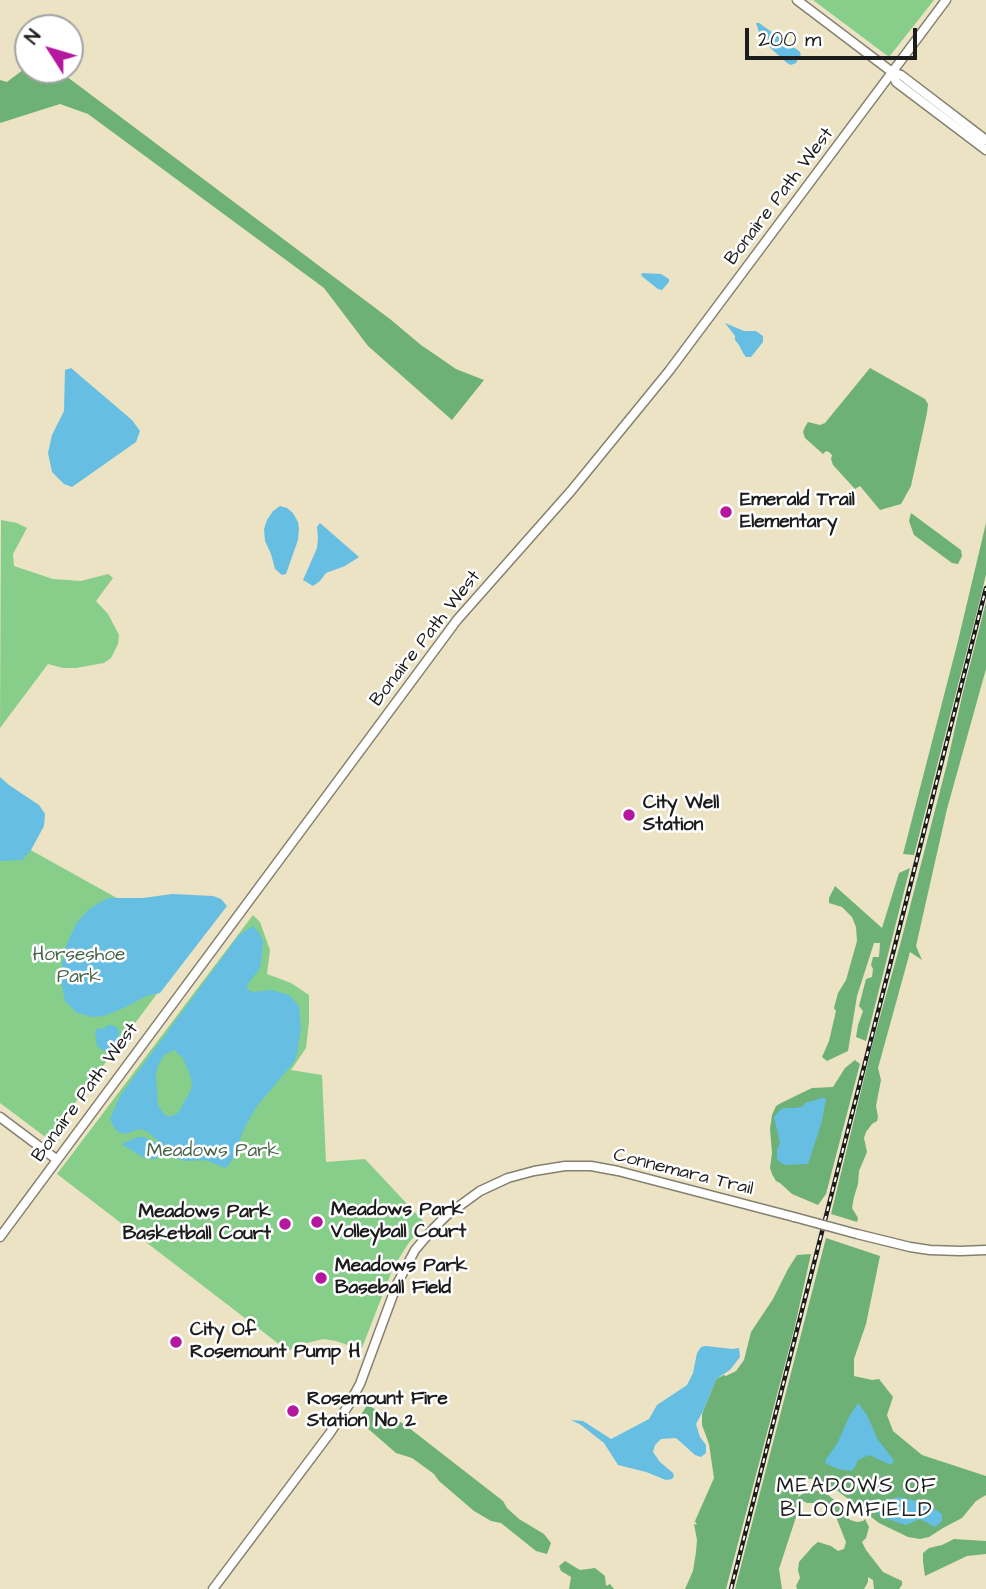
<!DOCTYPE html>
<html>
<head>
<meta charset="utf-8">
<style>
  body { margin:0 }
  #map { position:relative; width:986px; height:1589px; overflow:hidden; background:#ece3c4; font-family:"Architects Daughter",sans-serif }
  canvas { display:block }
  .north { position:absolute; left:14px; top:14px; width:70px; height:70px; box-sizing:border-box; background:#fff; border:2px solid #a4a4a4; border-radius:50%; rotate:307deg; font-size:19px; font-weight:700; line-height:28px; text-align:center; color:#1c1c1c }
  .north::after { content:''; display:block; margin:auto; width:24px; height:32px; background:#b5179e; clip-path:polygon(50% 0,100% 100%,50% 72%,0 100%) }
  .scale { position:absolute; left:745px; top:28px; width:172px; height:32px; box-sizing:border-box; border:4px solid #1c1c1c; border-top:0; padding-left:9px; font-size:21px; line-height:24px; white-space:nowrap; color:#1c1c1c; -webkit-text-stroke:5px #fff; paint-order:stroke }
</style>
</head>
<body>
<div id="map">
<canvas width="986" height="1589"></canvas>
<div class="north">N</div>
<div class="scale">200 m</div>
</div>
<script>
const g = document.querySelector('canvas').getContext('2d');
g.lineJoin = 'round';
function fill(path, color) { g.fillStyle = color; g.fill(path, 'evenodd'); }
const toPath = rows => new Path2D(rows.map(r => 'M' + r).join(''));
function strokePath(path, color, width, dash) { g.strokeStyle = color; g.lineWidth = width; g.lineCap = dash ? 'butt' : 'round'; g.setLineDash(dash || []); g.stroke(path); }
function write(font, color, halo, rows, align = 'center') {
  g.font = font + ' "Architects Daughter",sans-serif'; g.lineWidth = 5; g.setLineDash([]); g.textBaseline = 'middle'; g.strokeStyle = halo; g.fillStyle = color; for (const [text, x, y, turn = 0] of rows) {
    g.save(); g.translate(x, y); g.rotate((+turn || 0) * Math.PI / 180); g.textAlign = isNaN(turn) ? turn : align; if (halo) g.strokeText(text, 0, 0); g.fillText(text, 0, 0); g.restore();
  }
}
fill(toPath([
  [813,0,934,0,889,57],
  [1,520,17,523,27,528,13,554,14,566,53,579,81,581,108,574,113,578,96,601,108,614,119,635,118,644,111,658,104,663,76,668,63,668,48,664,0,728],
  [0,833,196,942,48,1139,0,1103],
  [253,915,260,922,270,950,267,974,291,983,309,995,309,1022,306,1048,291,1070,322,1075,326,1162,365,1159,425,1223,408,1244,393,1268,362,1348,359,1349,336,1341,323,1339,299,1345,288,1351,57,1174]
]), '#87ce8a');
fill(toPath([
  [28,66,28,70,58,70,390,319,421,345,456,369,484,380,452,420,368,346,324,288,88,114,60,104,0,123,0,80,7,82],
  [870,368,925,399,928,404,927,413,911,486,901,504,880,510,860,486,855,489,833,465,831,459,832,455,829,452,826,451,823,454,805,438,803,432,805,427,808,422,820,425,825,423],
  [911,513,961,550,962,556,958,564,952,563,914,535,909,521],
  [986,523,986,574,981,596,914,855,903,854,958,641],
  [986,602,986,669,947,809,916,946,922,960,910,952,878,1068,881,1080,876,1106,878,1117,877,1121,872,1124,866,1132,864,1138,867,1152,859,1171,858,1184,854,1197,852,1208,858,1218,857,1222,831,1214,873,1042,900,945,947,764,963,692],
  [910,868,866,1041,856,1037,858,1025,863,1011,859,1006,866,979,872,977,873,969,871,965,873,957,879,957,880,943,874,943,857,996,848,1051,827,1061,822,1057,829,1041,836,1011,834,1008,838,993,846,980,857,941,856,927,852,917,842,907,829,903,829,898,835,886,882,928,899,873],
  [855,1060,860,1064,826,1194,818,1205,792,1194,780,1183,776,1181,772,1174,770,1168,772,1153,770,1129,772,1115,776,1106,781,1103,812,1088,833,1087,845,1068],
  [826,1238,880,1256,866,1324,854,1359,854,1376,872,1380,879,1379,893,1397,887,1415,893,1431,922,1455,986,1476,986,1495,976,1501,962,1518,943,1528,929,1537,920,1539,908,1537,879,1523,834,1488,817,1483,812,1479,807,1479,802,1482,798,1497,808,1490,823,1491,838,1503,850,1520,857,1522,863,1521,865,1519,869,1527,866,1538,862,1542,866,1550,883,1572,902,1581,902,1585,899,1589,874,1589,873,1580,868,1577,868,1582,864,1589,797,1589,796,1586,800,1578,798,1570,799,1562,813,1546,818,1542,831,1546,838,1551,844,1549,846,1542,836,1517,824,1503,807,1503,799,1499,796,1517,779,1569,782,1589,735,1589],
  [811,1254,794,1330,726,1589,685,1589,693,1571,696,1552,697,1540,694,1524,697,1525,695,1521,714,1478,709,1444,702,1425,702,1414,716,1379,724,1375,726,1376,736,1371,744,1360,751,1332,773,1299,788,1269,797,1255],
  [367,1405,404,1424,503,1501,507,1508,519,1519,544,1534,551,1543,547,1554,536,1551,501,1523,491,1521,474,1511,439,1481,434,1474,412,1458,396,1453,358,1420],
  [954,1539,986,1541,986,1554,967,1556,925,1576,923,1562,923,1553,929,1548,942,1545],
  [565,1561,580,1570,595,1568,605,1576,606,1586,610,1584,614,1589,569,1589,571,1577,561,1571,559,1566]
]), '#6db176');
fill(toPath([
  [756,23,759,23,799,51,801,54,796,63,791,65,787,63,765,43,761,38],
  [642,273,661,274,669,279,669,282,662,290,658,289,644,278,641,275],
  [725,323,744,331,756,331,763,336,763,342,751,357,746,357,743,353,739,345,735,340,735,336],
  [71,368,132,420,140,431,136,442,72,487,64,484,52,472,48,453,52,435,64,411,65,370],
  [280,506,287,508,293,513,298,522,299,529,298,540,286,574,282,575,275,569,271,554,265,541,264,529,267,520,273,511],
  [320,523,359,557,345,566,326,573,320,581,313,586,303,580,317,548,318,538,317,527],
  [0,777,9,785,39,805,45,814,44,826,31,850,22,860,0,861],
  [172,894,213,896,221,899,227,906,160,993,146,996,126,1007,104,1016,93,1017,77,1013,65,1001,61,981,61,970,65,948,76,924,88,910,104,900,109,898,143,898],
  [253,926,260,934,263,941,263,947,260,968,247,985,248,990,253,992,271,990,289,995,299,1006,301,1028,297,1054,294,1062,257,1106,244,1129,233,1158,228,1166,225,1168,205,1160,187,1161,178,1159,148,1132,140,1129,125,1134,119,1132,115,1129,110,1119,120,1096,239,935],
  [174,1050,183,1058,190,1075,192,1085,191,1090,178,1113,172,1116,167,1116,164,1114,158,1105,156,1075,158,1066,164,1055],
  [108,1025,112,1025,118,1028,119,1032,119,1042,110,1052,105,1052,97,1046,95,1031,99,1028,103,1029],
  [822,1098,826,1098,822,1121,808,1164,785,1165,777,1160,777,1150,780,1143,774,1117,779,1111,783,1108,796,1108,803,1106,805,1103],
  [138,1137,145,1137,154,1142,163,1149,164,1155,161,1157,152,1159,144,1158,121,1144],
  [706,1346,732,1349,739,1348,740,1357,730,1370,716,1379,704,1409,696,1424,700,1437,706,1445,706,1453,701,1457,695,1455,676,1438,661,1439,655,1445,653,1452,660,1462,673,1473,674,1476,672,1479,666,1480,646,1472,618,1465,604,1443,581,1425,571,1420,583,1421,611,1439,649,1419,657,1405,687,1385,693,1373,697,1353,701,1347],
  [858,1403,867,1415,878,1440,893,1459,894,1461,891,1465,869,1455,858,1460,855,1467,851,1471,838,1469,825,1463,826,1459,837,1444,849,1417],
  [899,1497,921,1502,933,1508,942,1514,942,1521,935,1527,920,1519,906,1525,881,1517,875,1508,877,1504]
]), '#66bee3');
const minor = toPath([
  [797,0,892,72,901,75,986,140],
  [892,72,896,82,986,150],
  [0,1117,56,1159],
  [857,1234,910,1247,930,1250,960,1251,986,1250],
  [0,1237,457,620,571,491,669,371,946,0],
  [213,1589,330,1433,348,1406,360,1384,397,1284,415,1250,432,1230,447,1215,480,1191,508,1178,534,1171,565,1166,591,1166,618,1171,794,1217]
]);
strokePath(minor, '#848070', 11);
strokePath(minor, '#fff', 8);
const rail = toPath([
  [731,1589,986,588]
]);
strokePath(rail, '#1c1c1c', 4.5);
strokePath(rail, '#fff', 2, [5]);
const minorBridge = toPath([
  [794,1217,857,1234]
]);
strokePath(minorBridge, '#848070', 11, []);
strokePath(minorBridge, '#fff', 8);
for (const [x, y, r, color] of [
  [726,512,7,"#b5179e"],
  [629,815,7,"#b5179e"],
  [317,1222,7,"#b5179e"],
  [285,1224,7,"#b5179e"],
  [321,1278,7,"#b5179e"],
  [176,1342,7,"#b5179e"],
  [293,1411,7,"#b5179e"]
]) { const dot = new Path2D(); dot.arc(x, y, r, 0, 2 * Math.PI); g.fillStyle = color; g.fill(dot); strokePath(dot, '#fff', 2.5); }
write('19px', '#1c1c1c', '#fff', [
  ["Bonaire Path West",780,197,-53],
  ["Bonaire Path West",426,639,-52],
  ["Bonaire Path West",86,1093,-54],
  ["Connemara Trail",683,1173,14]
]);
write('bold 19px', '#1c1c1c', '#fff', [
  ["Emerald Trail",740,501],
  ["Elementary",740,523],
  ["City Well",643,804],
  ["Station",643,826],
  ["Meadows Park",331,1211],
  ["Volleyball Court",331,1233],
  ["Meadows Park",271,1213,"right"],
  ["Basketball Court",271,1235,"right"],
  ["Meadows Park",335,1267],
  ["Baseball Field",335,1289],
  ["City Of",190,1331],
  ["Rosemount Pump H",190,1353],
  ["Rosemount Fire",307,1400],
  ["Station No 2",307,1422]
], 'left');
write('19px', '#476348', '#fff', [
  ["Horseshoe",79,956],
  ["Park",79,978],
  ["Meadows Park",213,1152]
]);
g.letterSpacing = '2px';
write('21px', '#1c1c1c', '#fff', [
  ["MEADOWS OF",857,1488],
  ["BLOOMFIELD",857,1512]
]);
g.letterSpacing = '0px';
</script>
</body>
</html>
